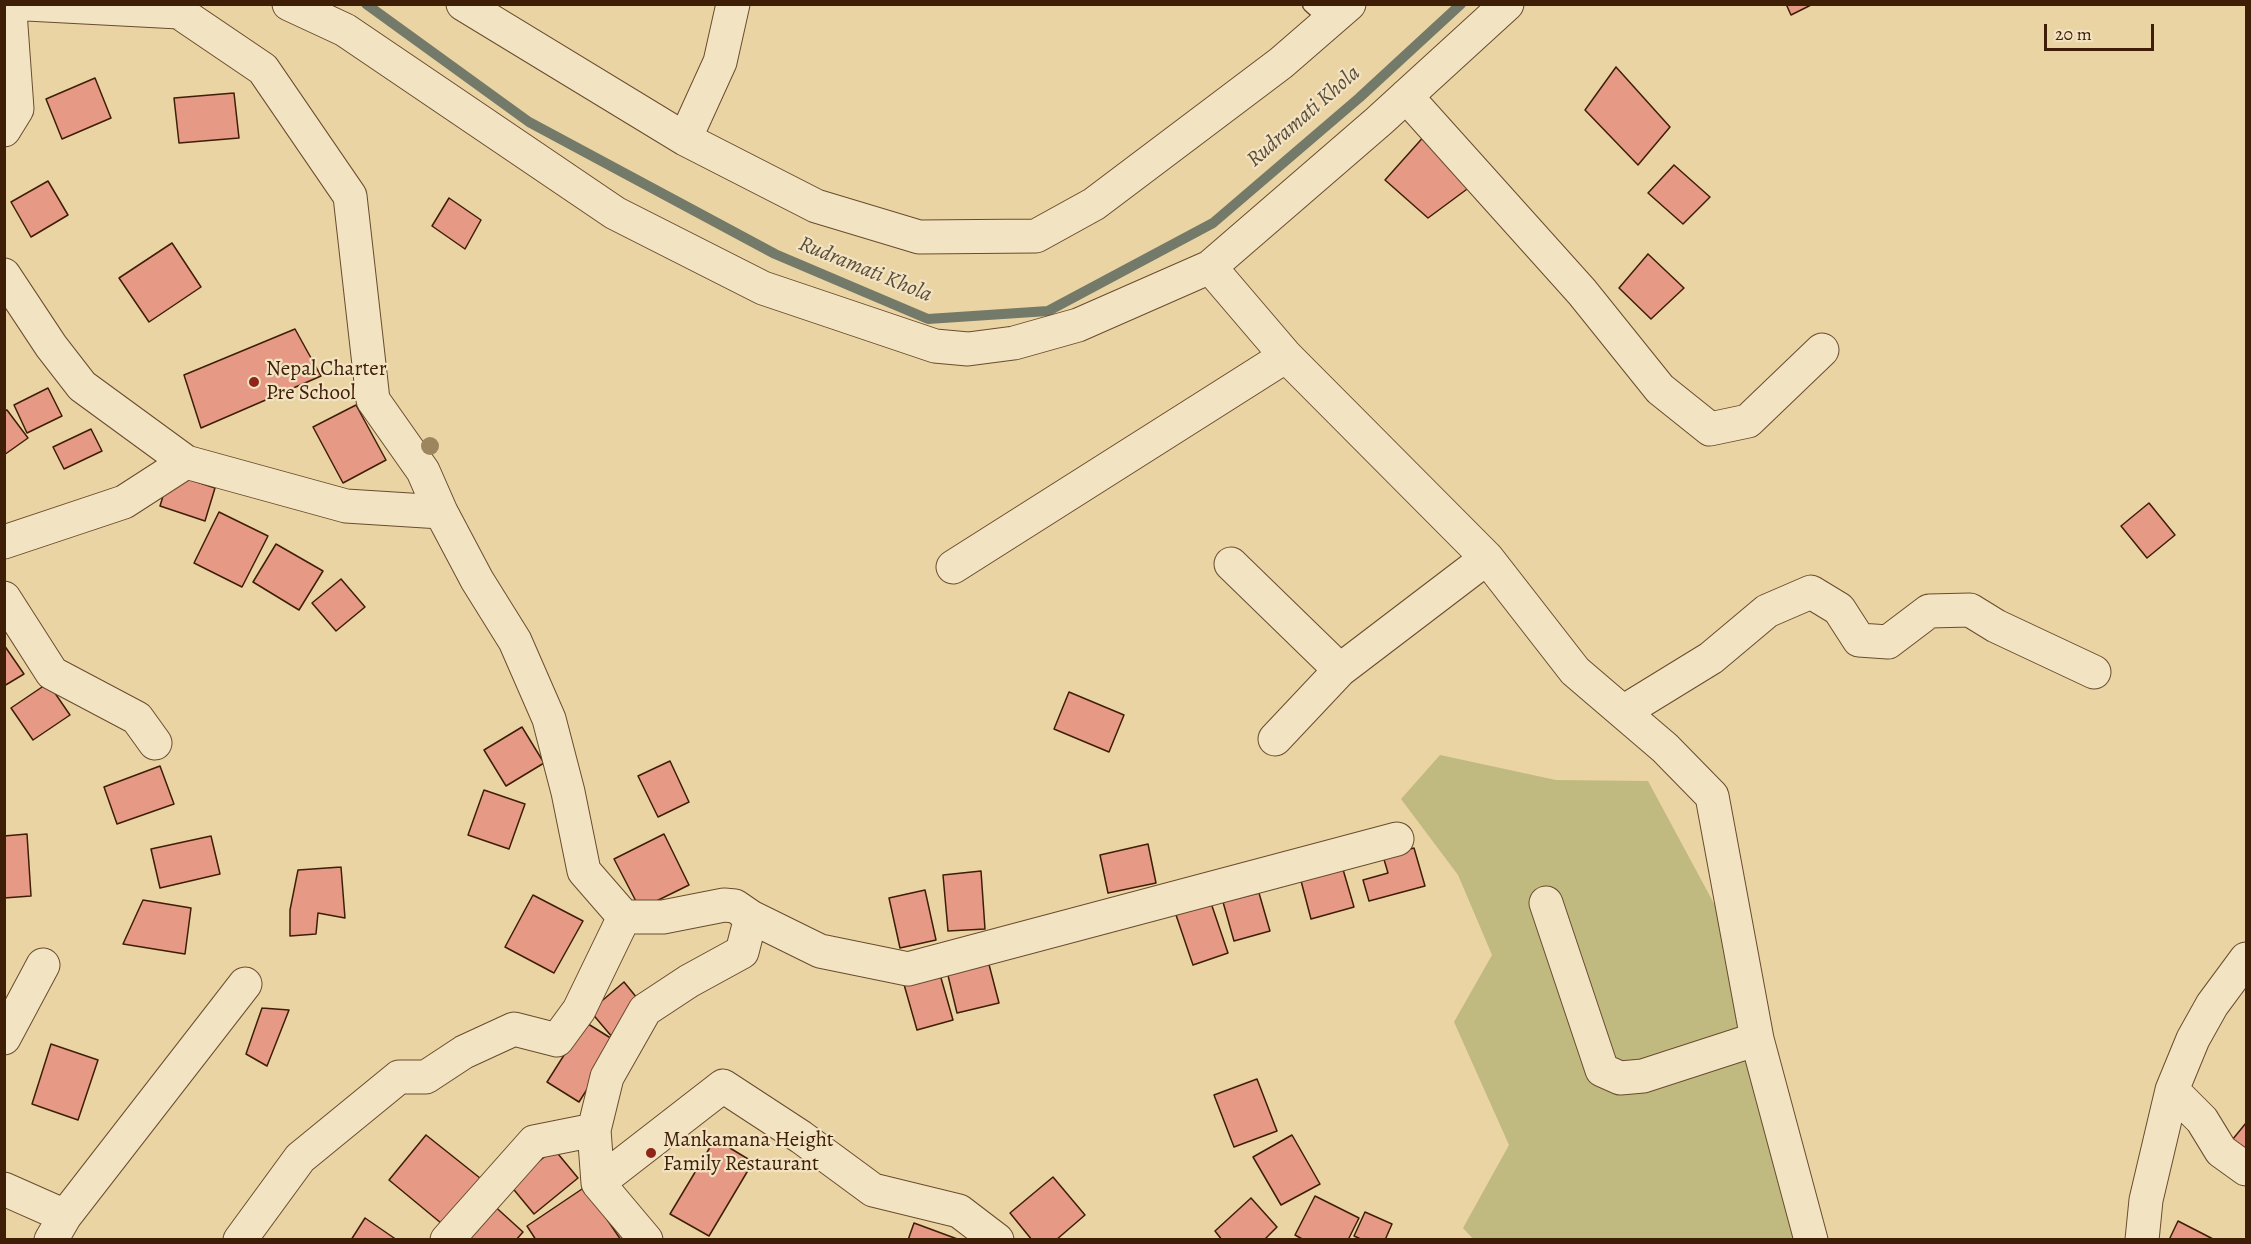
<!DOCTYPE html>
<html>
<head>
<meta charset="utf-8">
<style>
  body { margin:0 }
  #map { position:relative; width:2251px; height:1244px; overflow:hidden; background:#ebd4a3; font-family:Alegreya,serif }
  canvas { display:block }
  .frame { position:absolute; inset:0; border:6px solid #3e1e07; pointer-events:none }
  .scale { position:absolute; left:2044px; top:24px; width:110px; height:27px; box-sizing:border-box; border:3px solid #3e1e07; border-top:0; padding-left:8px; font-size:18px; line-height:21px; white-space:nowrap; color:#3e1e07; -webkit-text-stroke:4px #f2e3c3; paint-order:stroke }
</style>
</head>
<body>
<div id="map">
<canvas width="2251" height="1244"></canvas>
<div class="frame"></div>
<div class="scale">20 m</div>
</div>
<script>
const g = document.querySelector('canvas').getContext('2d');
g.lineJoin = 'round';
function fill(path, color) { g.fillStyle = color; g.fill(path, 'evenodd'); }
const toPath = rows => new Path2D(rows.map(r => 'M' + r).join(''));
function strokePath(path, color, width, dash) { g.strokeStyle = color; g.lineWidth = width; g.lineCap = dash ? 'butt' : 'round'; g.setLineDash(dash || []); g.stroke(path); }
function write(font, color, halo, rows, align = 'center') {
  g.font = font + ' Alegreya,serif'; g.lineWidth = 4.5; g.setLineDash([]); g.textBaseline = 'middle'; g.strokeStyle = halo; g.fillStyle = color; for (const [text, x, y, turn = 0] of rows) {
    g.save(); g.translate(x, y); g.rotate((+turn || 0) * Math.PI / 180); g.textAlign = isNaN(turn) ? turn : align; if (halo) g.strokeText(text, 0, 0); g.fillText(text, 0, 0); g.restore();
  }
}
fill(toPath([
  [1440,755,1556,780,1648,781,1753,976,1816,1239,1474,1240,1463,1228,1509,1145,1454,1022,1492,955,1458,875,1401,799]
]), '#c0ba80');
strokePath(toPath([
  [366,4,529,122,775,254,928,319,1048,311,1213,223,1359,98,1461,4]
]), '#747a69', 10);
const building = toPath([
  [1786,4,1813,4,1791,15,1786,4],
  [1616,67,1670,127,1638,165,1585,110,1616,67],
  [95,78,111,118,62,139,46,99,95,78],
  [234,93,239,138,179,143,174,98,234,93],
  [1427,133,1478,181,1428,218,1385,180,1427,133],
  [1674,165,1710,197,1683,224,1648,193,1674,165],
  [48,181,68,215,31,237,11,202,48,181],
  [449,198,481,220,465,249,432,226,449,198],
  [172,243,201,287,149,322,119,278,172,243],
  [1648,254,1684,288,1651,319,1619,288,1648,254],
  [295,329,321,376,201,428,184,375,295,329],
  [48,388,62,416,27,433,14,405,48,388],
  [356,405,386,460,343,483,313,427,356,405],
  [7,410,28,438,4,455,4,411,7,410],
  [91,429,102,451,64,469,53,447,91,429],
  [170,473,215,488,205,521,160,506,170,473],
  [2149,503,2175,535,2147,558,2121,526,2149,503],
  [219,512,268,536,242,587,194,563,219,512],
  [276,544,323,571,299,610,253,582,276,544],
  [341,579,365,607,336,631,312,603,341,579],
  [4,645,24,674,4,686,4,645],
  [48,683,70,715,33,740,11,708,48,683],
  [1069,692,1124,715,1109,752,1054,729,1069,692],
  [522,727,544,763,506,786,484,750,522,727],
  [670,761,689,802,658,817,638,776,670,761],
  [160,766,174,804,117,824,104,787,160,766],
  [484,790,525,804,509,849,468,835,484,790],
  [27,834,31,896,4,898,4,836,27,834],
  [664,834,689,885,640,909,614,859,664,834],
  [211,836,220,874,160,888,151,849,211,836],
  [1148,844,1156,883,1108,893,1100,855,1148,844],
  [1414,848,1425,886,1369,901,1363,880,1388,873,1383,856,1414,848],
  [1342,866,1354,907,1311,919,1300,877,1342,866],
  [341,867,345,918,318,913,316,934,290,936,290,910,298,870,341,867],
  [981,871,985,929,948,931,943,875,981,871],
  [925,890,936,940,900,948,889,898,925,890],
  [1259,893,1270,931,1234,941,1223,902,1259,893],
  [533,895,583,921,554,973,505,947,533,895],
  [143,900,191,908,185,954,123,944,143,900],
  [1211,903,1228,953,1193,965,1176,915,1211,903],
  [986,953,999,1003,957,1013,945,963,986,953],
  [939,971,953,1020,917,1030,903,981,939,971],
  [624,982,646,1009,613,1038,590,1011,624,982],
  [262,1008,289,1010,267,1066,246,1054,262,1008],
  [585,1022,617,1042,579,1102,547,1082,585,1022],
  [51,1044,98,1060,78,1120,32,1104,51,1044],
  [1257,1079,1277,1131,1234,1147,1214,1095,1257,1079],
  [2246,1123,2246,1160,2228,1145,2246,1123],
  [426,1135,485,1182,447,1228,389,1180,426,1135],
  [1292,1135,1320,1184,1281,1205,1253,1157,1292,1135],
  [715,1139,753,1162,709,1236,670,1214,715,1139],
  [554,1149,578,1178,534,1214,510,1185,554,1149],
  [1053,1177,1085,1215,1056,1240,1032,1240,1010,1213,1053,1177],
  [585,1187,621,1240,536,1240,527,1226,585,1187],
  [1315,1196,1359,1218,1348,1240,1304,1240,1295,1235,1315,1196],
  [1251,1198,1277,1227,1264,1240,1222,1240,1215,1231,1251,1198],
  [490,1202,523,1232,516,1240,457,1240,490,1202],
  [1365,1212,1392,1224,1385,1240,1363,1240,1354,1236,1365,1212],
  [365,1218,397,1240,351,1240,365,1218],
  [2178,1221,2215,1240,2169,1240,2178,1221],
  [914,1223,960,1240,908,1240,914,1223]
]);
fill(building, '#e69985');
strokePath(building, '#3e1e07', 1.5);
const service = toPath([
  [1311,4,1330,21]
]);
const minor = toPath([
  [27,4,179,12,182,4],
  [289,4,345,30,615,213,763,288,935,346,968,349,1014,343,1078,325,1210,267,1379,121,1507,4],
  [463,4,685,139,816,206,919,237,1036,236,1094,204,1281,63,1349,4],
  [179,12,263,69,350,196,373,400,423,471,441,512,477,580,515,641,549,719,568,792,584,871,624,917,663,917,724,905,735,906,751,917,742,952,689,981,645,1010,607,1077,594,1130,598,1183,646,1240],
  [1406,96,1582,292,1660,389,1710,429,1748,421,1822,350],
  [4,130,17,109,10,12],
  [685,139,720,62,733,4],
  [1210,267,1286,356,1487,558,1575,671,1665,748,1712,796,1757,1039,1811,1240],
  [4,275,51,346,82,386,186,462],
  [4,542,124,502,186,462,346,506,441,512],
  [1231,564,1340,670],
  [953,567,1286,356],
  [4,598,52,673,137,718,155,743],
  [1623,712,1711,658,1767,611,1811,592,1839,609,1859,640,1888,642,1929,611,1970,610,1996,626,2094,672],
  [1275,739,1340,670,1487,558],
  [1546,903,1602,1070,1620,1078,1643,1076,1757,1039],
  [751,917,820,951,908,969,1397,839],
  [4,1038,43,965],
  [2172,1090,2202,1120,2221,1151,2246,1169],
  [598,1183,723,1086,801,1137,873,1190,959,1211,997,1240],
  [4,1189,65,1216,51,1240],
  [65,1216,245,984],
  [240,1240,300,1158,399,1077,426,1077,464,1052,514,1029,557,1040,579,1010,624,917],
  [447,1240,534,1142,594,1130],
  [2142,1240,2146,1200,2172,1090,2193,1039,2212,1005,2246,959]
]);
strokePath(service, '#694c2e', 19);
strokePath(minor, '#694c2e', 35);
strokePath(service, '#f2e3c3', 16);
strokePath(minor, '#f2e3c3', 33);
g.fillStyle = '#9d855e';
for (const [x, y] of [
  [430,446]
]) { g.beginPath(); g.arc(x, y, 9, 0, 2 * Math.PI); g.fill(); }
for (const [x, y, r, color] of [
  [254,382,6,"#8f2418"],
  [651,1153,6,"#8f2418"]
]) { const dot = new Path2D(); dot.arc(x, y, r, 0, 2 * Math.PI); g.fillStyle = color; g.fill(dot); strokePath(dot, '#f2e3c3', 2); }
write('21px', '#3e1e07', '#f2e3c3', [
  ["Nepal Charter",266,370],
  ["Pre School",266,394],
  ["Mankamana Height",663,1141],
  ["Family Restaurant",663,1165]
], 'left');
write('italic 22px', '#594c38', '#f2e3c3', [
  ["Rudramati Khola",1304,117,-41],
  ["Rudramati Khola",865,270,22]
]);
</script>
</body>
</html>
